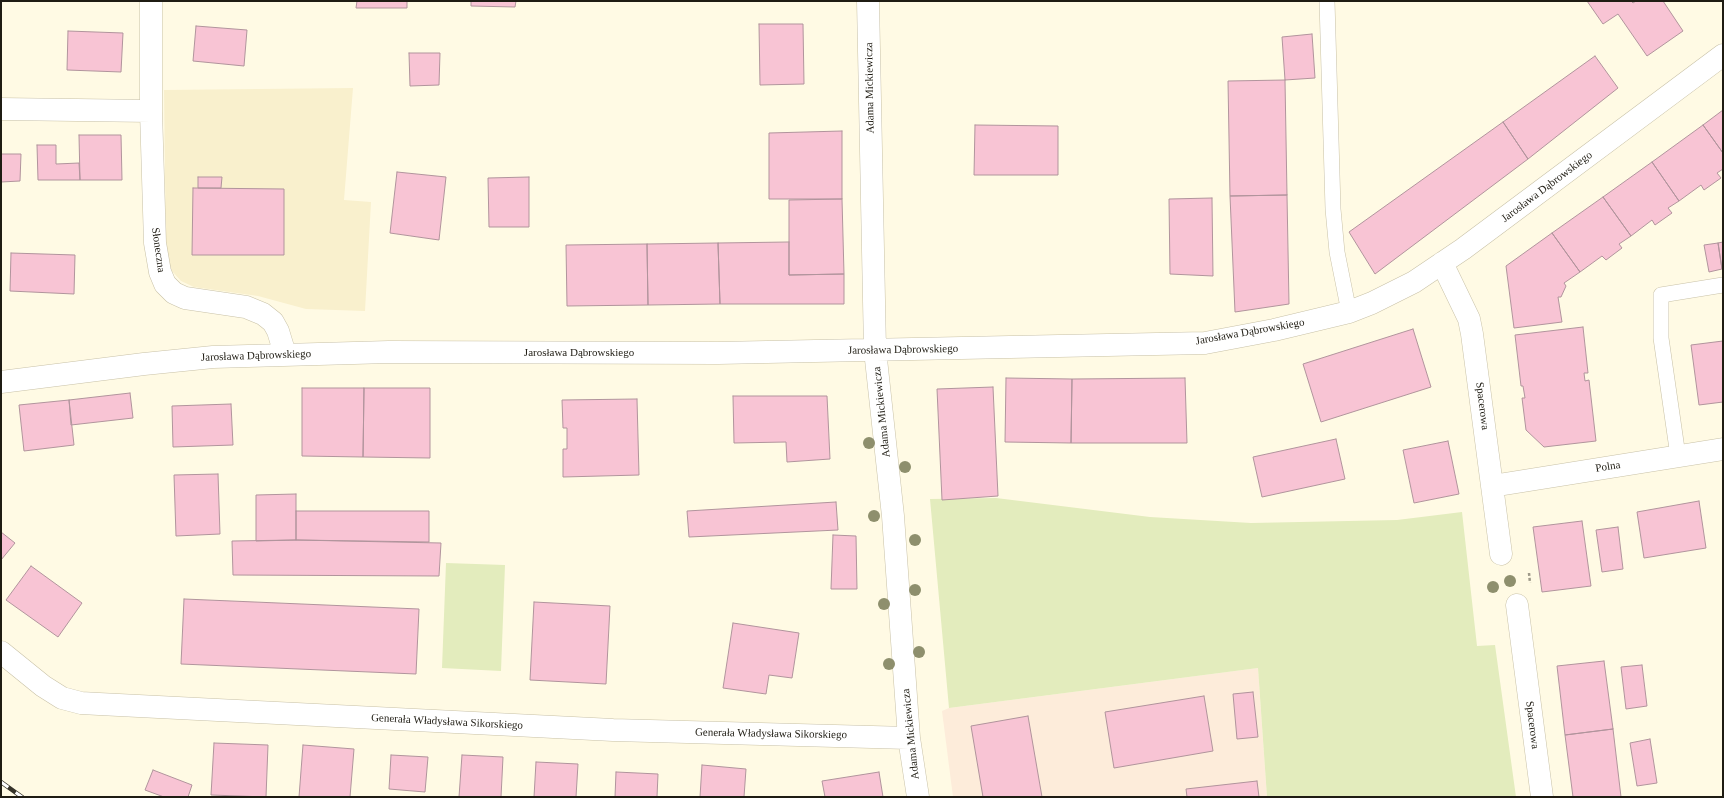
<!DOCTYPE html>
<html>
<head>
<meta charset="utf-8">
<style>
  body { margin:0 }
  #map { position:relative; width:1724px; height:798px; overflow:hidden; background:#fffae4; font-family:Georgia,serif }
  canvas { display:block }
  .frame { position:absolute; inset:0; border:2px solid #1f1c13; pointer-events:none }
</style>
</head>
<body>
<div id="map">
<canvas width="1724" height="798"></canvas>
<div class="frame"></div>
</div>
<script>
const g = document.querySelector('canvas').getContext('2d');
g.lineJoin = 'round';
function fill(path, color) { g.fillStyle = color; g.fill(path, 'evenodd'); }
const toPath = rows => new Path2D(rows.map(r => 'M' + r).join(''));
function strokePath(path, color, width, dash) { g.strokeStyle = color; g.lineWidth = width; g.lineCap = dash ? 'butt' : 'round'; g.setLineDash(dash || []); g.stroke(path); }
function write(font, color, halo, rows, align = 'center') {
  g.font = font + ' Georgia,serif'; g.lineWidth = 3.5; g.setLineDash([]); g.textBaseline = 'middle'; g.strokeStyle = halo; g.fillStyle = color; for (const [text, x, y, turn = 0] of rows) {
    g.save(); g.translate(x, y); g.rotate((+turn || 0) * Math.PI / 180); g.textAlign = isNaN(turn) ? turn : align; if (halo) g.strokeText(text, 0, 0); g.fillText(text, 0, 0); g.restore();
  }
}
fill(toPath([
  [353,88,344,200,371,202,365,311,306,309,258,296,194,287,181,281,172,271,166,255,164,90]
]), '#f9f0cd');
fill(toPath([
  [1258,668,1267,797,953,797,942,711,949,708]
]), '#fdecda');
fill(toPath([
  [996,498,1150,517,1251,523,1397,520,1462,512,1477,646,1495,645,1516,797,1267,797,1258,668,949,708,930,499],
  [446,563,505,565,501,671,442,668]
]), '#e3ecbd');
const building = toPath([
  [357,1,407,1,407,8,356,8,357,1],
  [471,1,516,1,515,7,471,6,471,1],
  [1587,1,1631,1,1633,3,1636,1,1663,1,1683,31,1647,56,1618,14,1603,24,1587,1],
  [759,24,803,24,804,84,760,85,759,24],
  [196,26,247,30,244,66,193,61,196,26],
  [68,31,123,33,121,72,67,70,68,31],
  [1312,34,1315,78,1285,80,1282,37,1312,34],
  [409,53,440,53,439,85,410,86,409,53],
  [1595,56,1618,88,1528,159,1503,122,1595,56],
  [1285,80,1287,195,1230,196,1228,81,1285,80],
  [1723,110,1723,153,1703,125,1723,110],
  [1503,122,1528,159,1375,274,1349,232,1503,122],
  [975,125,1058,126,1058,175,974,175,975,125],
  [1703,125,1723,153,1723,169,1717,173,1721,178,1704,190,1701,185,1679,201,1652,162,1703,125],
  [842,131,842,199,769,199,769,133,842,131],
  [79,135,121,135,122,180,80,180,79,135],
  [37,145,56,145,56,164,79,163,80,180,38,180,37,145],
  [1,154,21,154,20,181,1,182,1,154],
  [1652,162,1679,201,1668,208,1672,213,1655,225,1652,220,1631,236,1603,197,1652,162],
  [397,172,446,177,439,240,390,233,397,172],
  [198,177,222,177,221,188,198,188,198,177],
  [529,177,529,227,489,227,488,178,529,177],
  [193,188,284,189,284,255,192,255,193,188],
  [1287,195,1289,304,1235,312,1230,196,1287,195],
  [1603,197,1631,236,1619,244,1622,248,1606,260,1602,256,1580,272,1552,233,1603,197],
  [1212,198,1213,276,1170,274,1169,199,1212,198],
  [842,199,844,274,789,275,789,200,842,199],
  [1552,233,1580,272,1564,283,1566,286,1561,297,1558,297,1562,322,1514,328,1506,266,1552,233],
  [789,242,789,275,844,274,844,304,720,304,718,243,789,242],
  [1723,242,1723,269,1722,269,1718,243,1723,242],
  [718,243,720,304,648,305,647,244,718,243],
  [1718,243,1722,269,1709,272,1704,245,1718,243],
  [647,244,648,305,567,306,566,245,647,244],
  [11,253,75,255,74,294,10,291,11,253],
  [1583,327,1588,373,1584,373,1585,381,1589,380,1596,441,1544,447,1526,430,1522,398,1525,398,1523,386,1521,386,1515,335,1583,327],
  [1413,329,1431,387,1321,422,1303,364,1413,329],
  [1723,341,1723,402,1699,405,1691,345,1723,341],
  [1006,378,1072,379,1071,443,1005,442,1006,378],
  [1185,378,1187,443,1071,443,1072,379,1185,378],
  [993,387,998,496,942,500,937,389,993,387],
  [302,388,364,388,363,457,302,456,302,388],
  [364,388,430,388,430,458,363,457,364,388],
  [130,393,133,418,71,425,69,400,130,393],
  [733,396,827,396,830,459,787,462,786,442,734,443,733,396],
  [637,399,639,475,563,477,563,449,567,449,567,428,563,428,562,400,637,399],
  [69,400,74,445,24,451,19,405,69,400],
  [231,404,233,445,173,447,172,406,231,404],
  [1336,439,1345,479,1262,497,1253,457,1336,439],
  [1448,441,1459,494,1414,503,1403,450,1448,441],
  [218,474,220,534,176,536,174,475,218,474],
  [296,494,296,540,256,541,256,495,296,494],
  [1699,501,1706,548,1644,558,1637,512,1699,501],
  [836,502,838,530,689,537,687,511,836,502],
  [296,511,429,511,429,542,296,540,296,511],
  [1582,521,1591,586,1542,592,1533,527,1582,521],
  [1618,527,1623,569,1602,572,1596,530,1618,527],
  [1,532,15,543,1,560,1,532],
  [833,535,856,536,857,589,831,589,833,535],
  [296,540,441,543,439,576,233,575,232,541,296,540],
  [31,566,82,603,58,637,6,600,31,566],
  [184,599,419,609,416,674,181,664,184,599],
  [534,602,610,606,606,684,530,680,534,602],
  [733,623,799,633,792,678,769,675,766,694,723,688,733,623],
  [1604,661,1613,729,1565,735,1557,666,1604,661],
  [1642,665,1647,706,1626,709,1621,667,1642,665],
  [1253,692,1258,737,1237,739,1233,694,1253,692],
  [1204,696,1213,751,1114,768,1105,712,1204,696],
  [1028,716,1042,797,983,797,971,726,1028,716],
  [1613,729,1621,797,1573,797,1565,735,1613,729],
  [1650,739,1657,783,1637,786,1630,743,1650,739],
  [214,743,268,745,266,797,211,795,214,743],
  [303,745,354,749,350,797,299,797,303,745],
  [391,755,428,757,425,792,389,789,391,755],
  [462,755,503,757,501,797,459,797,462,755],
  [536,762,578,764,576,797,534,797,536,762],
  [702,765,746,769,744,797,700,797,702,765],
  [153,770,192,785,188,797,164,797,145,790,153,770],
  [616,772,658,774,657,797,615,797,616,772],
  [879,772,883,797,825,797,822,781,879,772],
  [1257,781,1259,797,1187,797,1186,789,1257,781]
]);
fill(building, '#f8c4d4');
strokePath(building, '#b1949c', 1);
const service = toPath([
  [1327,1,1333,209,1337,252,1349,312],
  [1678,456,1661,338,1661,295,1723,285]
]);
const minor = toPath([
  [151,1,151,111,155,243,160,272,165,284,174,293,185,298,246,307,263,314,273,322,278,331,285,354],
  [868,1,875,350,893,516,909,738,918,797],
  [1,109,151,111],
  [1442,263,1469,319,1472,334,1501,554],
  [1,382,144,364,213,357,389,352,718,353,1205,343,1274,330,1349,312,1372,303,1414,282,1463,249,1723,55],
  [1492,486,1723,449],
  [1517,605,1542,797],
  [1,652,43,686,62,698,81,703,99,704,613,730,909,738]
]);
strokePath(service, '#c8c1a7', 16);
strokePath(minor, '#c8c1a7', 23);
strokePath(toPath([
  [1529,573,1530,583]
]), '#9f9a8a', 2.5, [3, 2]);
strokePath(service, '#fff', 15);
strokePath(minor, '#fff', 22);
const rail = toPath([
  [1,782,22,797]
]);
strokePath(rail, '#363329', 4.5);
strokePath(rail, '#fff', 3, [9]);
g.fillStyle = '#8e8f6d';
for (const [x, y] of [
  [869,443],
  [905,467],
  [874,516],
  [915,540],
  [1510,581],
  [1493,587],
  [915,590],
  [884,604],
  [919,652],
  [889,664]
]) { g.beginPath(); g.arc(x, y, 6, 0, 2 * Math.PI); g.fill(); }
write('11px', '#1f1c13', '#fff', [
  ["Adama Mickiewicza",870,88,-91],
  ["Jarosława Dąbrowskiego",1547,187,-37],
  ["Słoneczna",158,250,82],
  ["Jarosława Dąbrowskiego",1250,332,-10],
  ["Jarosława Dąbrowskiego",903,350,-1],
  ["Jarosława Dąbrowskiego",579,353],
  ["Jarosława Dąbrowskiego",256,356,-2],
  ["Spacerowa",1482,406,83],
  ["Adama Mickiewicza",882,412,-96],
  ["Polna",1608,467,-9],
  ["Generała Władysława Sikorskiego",447,722,3],
  ["Spacerowa",1532,725,83],
  ["Generała Władysława Sikorskiego",771,734,1],
  ["Adama Mickiewicza",911,734,-96]
]);
</script>
</body>
</html>
